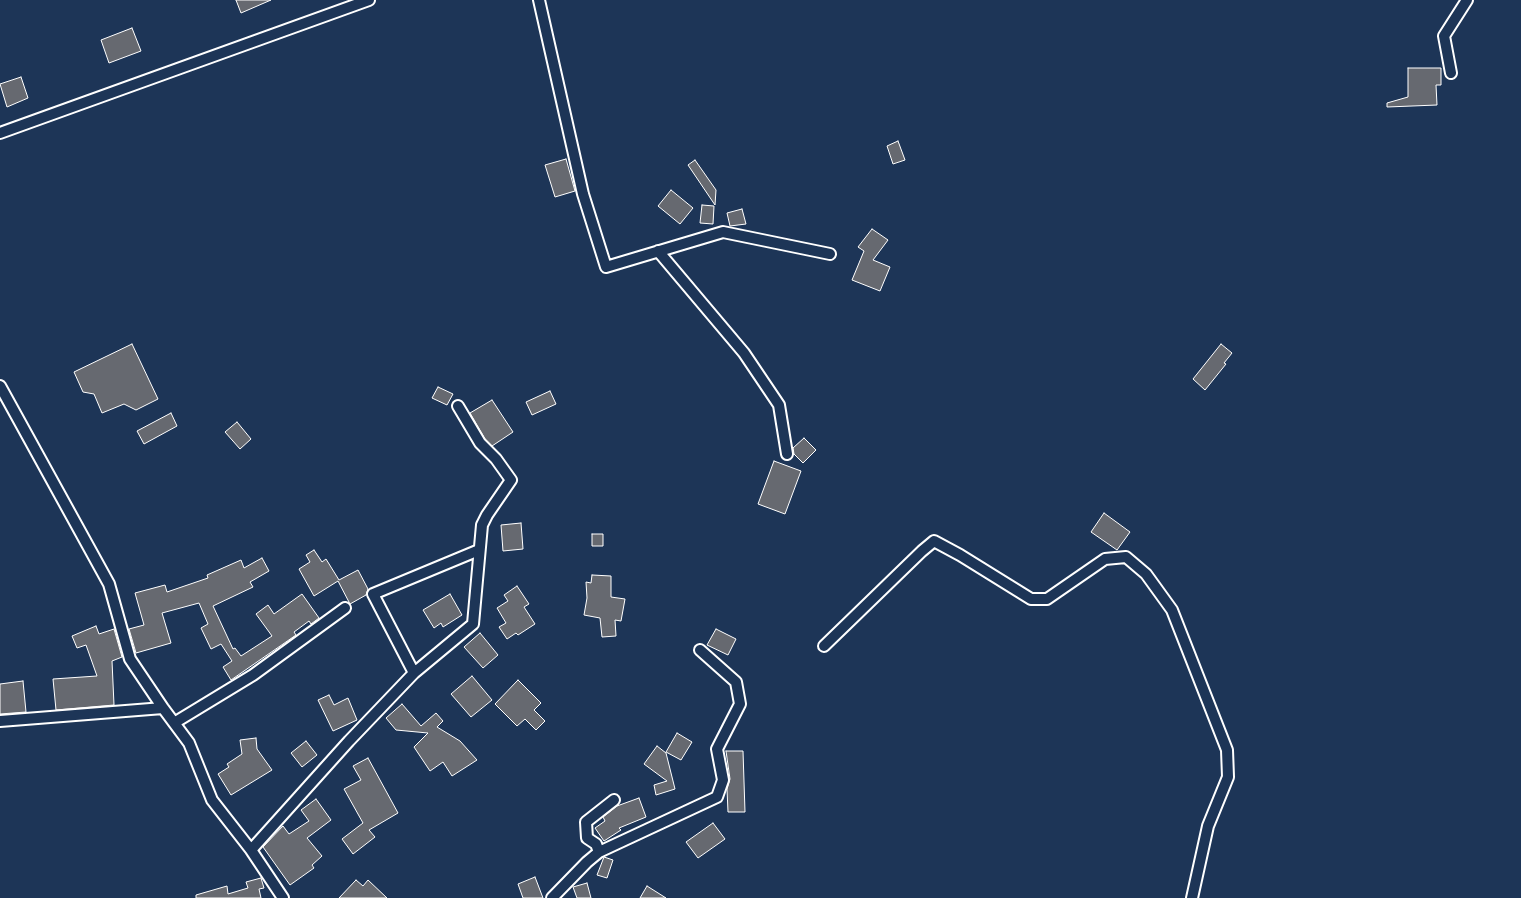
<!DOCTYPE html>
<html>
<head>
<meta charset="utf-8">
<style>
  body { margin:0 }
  canvas { display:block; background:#1d3557 }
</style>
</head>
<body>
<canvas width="1521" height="898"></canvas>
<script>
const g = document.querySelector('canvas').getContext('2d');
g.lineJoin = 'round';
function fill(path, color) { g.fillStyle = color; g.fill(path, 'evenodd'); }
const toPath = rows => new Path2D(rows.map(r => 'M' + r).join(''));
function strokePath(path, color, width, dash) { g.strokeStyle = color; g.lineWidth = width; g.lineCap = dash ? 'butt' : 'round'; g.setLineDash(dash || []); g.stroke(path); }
const building = toPath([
  [236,0,271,0,241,13,236,0],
  [132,28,141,51,109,63,101,40,132,28],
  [1408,68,1441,68,1441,85,1436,85,1437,105,1387,107,1387,103,1408,97,1408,68],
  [21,77,28,98,7,107,0,84,21,77],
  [898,141,905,160,893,164,887,146,898,141],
  [566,159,575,191,555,197,545,165,566,159],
  [695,160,716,190,715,205,688,165,695,160],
  [671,190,693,208,680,224,658,206,671,190],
  [702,205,714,206,713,224,700,223,702,205],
  [742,209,746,224,730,226,727,213,742,209],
  [872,229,888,240,873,260,890,267,880,291,852,280,864,251,858,247,872,229],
  [132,344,158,399,136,410,124,404,102,413,94,394,83,392,74,372,132,344],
  [1221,344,1232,353,1224,363,1226,364,1205,390,1193,379,1221,344],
  [438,387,453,394,447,405,432,398,438,387],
  [550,391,556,404,532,415,526,402,550,391],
  [492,400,513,432,492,446,485,439,470,413,492,400],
  [171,413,177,426,144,444,137,431,171,413],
  [237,422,251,439,240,449,225,432,237,422],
  [804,438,816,450,803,463,794,454,793,448,804,438],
  [774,461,801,471,785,514,758,504,774,461],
  [1104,513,1130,532,1117,550,1091,532,1104,513],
  [521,523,523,549,503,551,501,525,521,523],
  [592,534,603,534,603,546,592,546,592,534],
  [314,550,322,562,326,559,339,580,358,570,368,589,366,595,350,604,338,581,314,596,299,569,310,562,306,555,314,550],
  [262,558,269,571,250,582,253,587,213,606,233,649,235,648,241,656,272,636,256,614,268,605,274,614,302,594,319,618,311,624,309,621,294,632,296,635,231,680,223,667,232,661,221,644,211,649,201,628,208,624,199,603,162,613,171,643,136,653,129,629,144,625,135,593,165,585,167,592,208,578,207,575,241,560,244,568,262,558],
  [592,575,611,576,611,597,625,599,621,621,615,620,616,636,602,637,600,618,584,615,587,598,586,582,591,583,592,575],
  [517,586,529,604,524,607,535,624,518,635,516,633,507,639,499,627,506,623,497,608,508,601,504,595,517,586],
  [450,594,462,615,443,627,441,623,434,628,423,610,450,594],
  [96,626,99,634,114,629,122,657,112,661,114,705,56,710,53,679,97,676,86,645,77,648,72,636,96,626],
  [716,629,736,639,728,655,707,645,716,629],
  [480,633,498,655,483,668,464,647,480,633],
  [472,676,492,700,471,717,451,694,472,676],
  [518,680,541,703,534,710,545,721,536,730,525,719,517,726,495,704,518,680],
  [23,681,26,712,0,714,0,684,23,681],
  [329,695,334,705,348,698,357,720,333,731,318,700,329,695],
  [402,704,421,726,436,713,443,721,437,727,460,741,477,760,452,776,443,762,430,771,414,747,428,733,396,730,386,718,402,704],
  [677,733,692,742,681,760,666,752,677,733],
  [256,738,257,749,272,770,231,795,218,774,229,767,227,764,242,754,240,740,256,738],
  [306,741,317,755,302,767,291,753,306,741],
  [657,746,666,753,675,789,656,795,654,785,667,781,644,764,657,746],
  [726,751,743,751,745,812,728,812,727,789,730,779,726,751],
  [368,758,398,813,369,830,375,837,353,854,342,839,363,823,344,789,361,780,353,766,368,758],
  [639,798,646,817,619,828,621,830,604,841,595,828,605,821,603,817,617,806,639,798],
  [316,799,331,820,307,838,322,856,312,865,314,868,290,885,263,847,283,826,289,834,309,821,301,810,316,799],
  [713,823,725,839,698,858,686,842,713,823],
  [604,857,613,860,607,878,597,875,604,857],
  [535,877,543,898,523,898,518,884,535,877],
  [261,878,264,888,259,889,261,898,196,898,196,895,227,886,228,894,248,888,246,882,261,878],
  [356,880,363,886,368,880,387,898,339,898,356,880],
  [587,883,591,898,577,898,573,887,587,883],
  [647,886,666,898,640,898,647,886]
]);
fill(building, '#666970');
strokePath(building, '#fff', 1);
const minor = toPath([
  [539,0,583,194,606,267,723,232,830,254],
  [1451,73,1444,36,1467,0],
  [0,133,369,0],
  [658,251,744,353,779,405,787,454],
  [0,386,109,584,130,659,163,708,189,743,212,800,251,850,283,898],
  [824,646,922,551,934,541,960,555,1031,599,1047,599,1105,559,1126,557,1146,574,1172,610,1227,750,1228,777,1208,826,1192,898],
  [414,673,373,594,479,550],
  [0,721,163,708],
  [174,723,253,675,345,608],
  [251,850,349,741,414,673,473,624,482,525,487,515,511,480,496,459,480,443,458,406],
  [599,852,717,797,723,780,717,749,740,704,736,682,700,650],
  [552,898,587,862,599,852,596,844,587,838,586,822,614,800]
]);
strokePath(minor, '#fff', 14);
strokePath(minor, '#1d3557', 10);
</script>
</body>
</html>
